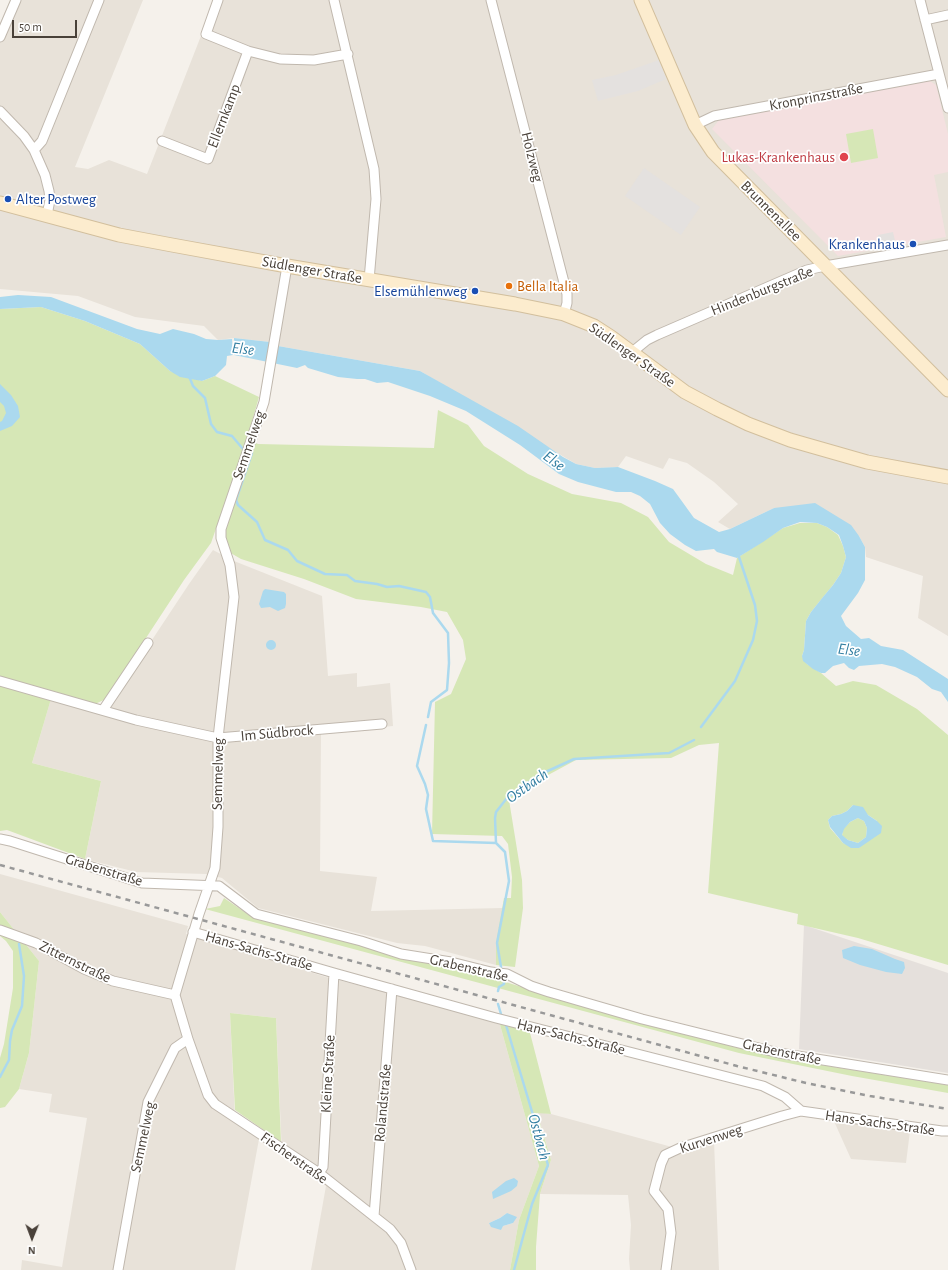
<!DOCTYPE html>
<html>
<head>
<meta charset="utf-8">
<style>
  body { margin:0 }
  #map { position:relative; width:948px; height:1270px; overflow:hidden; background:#f5f1eb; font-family:"Alegreya Sans",sans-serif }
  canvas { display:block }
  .north { position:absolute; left:12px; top:1218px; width:40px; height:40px; -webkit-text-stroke:3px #fff; paint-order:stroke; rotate:181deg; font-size:11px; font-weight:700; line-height:16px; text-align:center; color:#494139 }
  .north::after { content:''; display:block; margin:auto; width:14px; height:18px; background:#494139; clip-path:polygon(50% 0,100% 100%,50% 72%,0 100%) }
  .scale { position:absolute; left:12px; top:20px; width:65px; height:18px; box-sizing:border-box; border:2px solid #494139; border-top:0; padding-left:5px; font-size:12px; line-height:14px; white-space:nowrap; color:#494139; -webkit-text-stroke:3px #fff; paint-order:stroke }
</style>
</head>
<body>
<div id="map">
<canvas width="948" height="1270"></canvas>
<div class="north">N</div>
<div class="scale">50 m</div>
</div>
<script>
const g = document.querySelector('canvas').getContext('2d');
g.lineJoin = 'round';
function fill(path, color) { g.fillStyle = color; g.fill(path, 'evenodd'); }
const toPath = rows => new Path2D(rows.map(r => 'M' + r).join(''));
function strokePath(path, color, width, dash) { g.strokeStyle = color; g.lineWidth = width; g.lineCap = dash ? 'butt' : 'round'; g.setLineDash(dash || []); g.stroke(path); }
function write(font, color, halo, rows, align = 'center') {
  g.font = font + ' "Alegreya Sans",sans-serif'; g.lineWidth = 3.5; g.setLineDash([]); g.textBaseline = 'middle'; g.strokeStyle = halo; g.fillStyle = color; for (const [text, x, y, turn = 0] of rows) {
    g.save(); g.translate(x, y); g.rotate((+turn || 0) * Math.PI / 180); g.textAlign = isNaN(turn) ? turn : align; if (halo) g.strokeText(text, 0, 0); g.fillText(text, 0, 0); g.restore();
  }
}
fill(toPath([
  [10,0,143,0,75,167,88,169,109,160,147,174,215,0,948,0,948,636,918,618,923,576,866,557,865,547,859,536,774,508,730,529,718,522,738,504,714,482,687,463,669,458,663,469,626,456,618,467,595,468,576,464,420,371,278,346,270,342,234,338,218,340,204,326,135,317,78,296,0,289,0,23],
  [213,550,234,561,322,596,328,676,357,673,357,687,390,683,393,726,321,733,320,871,377,877,371,911,503,908,496,942,496,965,425,946,397,943,258,908,222,878,206,874,136,872,85,859,101,781,32,763,51,699,103,714,189,584],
  [0,874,188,926,186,934,326,977,499,1021,539,1166,519,1220,510,1270,311,1270,326,1186,282,1154,276,1018,230,1013,235,1119,259,1139,235,1270,21,1270,22,1260,62,1267,87,1118,49,1112,52,1094,19,1089,29,1053,39,961,0,912],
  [507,1213,513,1223,503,1226,489,1223,500,1218],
  [537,1112,551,1114,672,1147,681,1151,714,1141,719,1270,630,1270,629,1259,631,1225,628,1195,540,1194,551,1160],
  [833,1119,910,1131,906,1163,851,1159]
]), '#e8e2d9');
fill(toPath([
  [804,925,948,973,948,1073,799,1049]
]), '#e5e0dc');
fill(toPath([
  [930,81,936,85,948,134,948,172,934,175,946,237,838,256,712,129,719,120,723,119]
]), '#f4e0e0');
fill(toPath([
  [873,129,878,158,851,163,846,134],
  [41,307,85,321,140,344,170,371,202,381,215,376,259,397,247,439,211,543,184,580,106,699,95,704,0,678,0,309],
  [438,410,468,425,484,446,528,474,572,494,621,503,648,517,669,542,706,564,733,575,737,558,783,528,800,523,817,523,827,527,838,535,843,546,846,557,841,573,833,585,811,612,806,621,804,650,802,656,807,664,821,673,836,686,853,681,876,685,917,709,948,735,948,965,858,938,797,924,798,914,708,893,719,743,699,745,671,758,576,760,537,781,509,800,522,880,523,908,515,967,496,965,496,942,504,898,511,898,512,877,508,844,502,836,432,834,435,702,451,694,466,659,463,640,447,612,421,607,356,599,304,579,241,559,229,552,225,540,225,527,254,442,258,444,434,448],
  [853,805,877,821,859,848,843,843,830,828,828,820,832,816,841,814,847,811],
  [0,685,51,699,32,763,101,781,85,859,7,830,0,831],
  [858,818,864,821,867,828,866,837,858,843,848,840,842,836,843,829,850,822],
  [224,898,249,915,496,979,579,1005,713,1041,790,1060,948,1085,948,1093,852,1076,739,1053,205,909,220,906],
  [0,912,39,961,29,1053,19,1089,5,1107,0,1108,0,1058,4,1044,13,988,13,951,6,941,0,936],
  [230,1013,276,1018,281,1142,235,1110],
  [499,1021,529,1029,551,1114,537,1113,551,1160,540,1194,536,1247,536,1270,510,1270,519,1220,539,1166]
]), '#d6e7b6');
fill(toPath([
  [659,60,666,79,638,91,598,101,592,80,616,75],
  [644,168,700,207,681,235,625,196],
  [893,232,896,245,873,249,872,241,878,240,878,235]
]), '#e4e1df');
fill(toPath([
  [18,295,51,297,137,329,160,334,173,329,194,334,206,339,218,340,232,339,233,355,227,356,226,365,215,376,202,381,180,377,170,371,140,344,85,321,41,307,0,309,0,297],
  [234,338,270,342,278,346,420,371,518,426,563,457,576,464,595,468,618,467,655,481,673,489,681,500,694,518,719,532,730,529,774,508,815,503,851,525,859,536,865,547,865,580,858,593,841,616,846,626,861,639,869,638,881,646,903,650,948,679,948,702,941,692,932,689,917,677,895,667,882,664,859,666,854,670,849,668,844,663,833,666,825,673,821,673,813,669,803,661,802,656,804,650,806,621,811,612,823,597,833,585,841,573,846,557,843,546,839,535,827,527,817,523,800,522,783,528,763,542,737,558,717,552,714,549,696,551,685,545,670,534,660,523,650,504,640,496,631,492,616,492,578,482,559,474,520,445,466,411,430,396,388,382,377,383,365,379,357,379,338,377,308,368,305,365,297,368,234,355],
  [0,384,11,395,18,406,20,417,12,426,0,431,0,422,2,421,6,413,4,406,0,402],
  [265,589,284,592,286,594,286,604,285,608,278,611,270,607,261,608,259,604,263,591],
  '266 645a5 5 0 1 1 10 0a5 5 0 1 1-10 0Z',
  [853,805,863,807,868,815,877,821,882,826,881,833,859,848,851,848,843,843,830,827,828,820,832,816,841,814,847,811],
  [858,818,864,821,867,828,866,837,858,843,848,840,842,835,844,829,850,822],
  [854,946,872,949,895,959,904,962,905,968,902,974,886,972,860,965,843,958,842,950],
  [514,1178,518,1181,517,1186,511,1191,493,1199,492,1192,506,1181],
  [507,1213,517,1217,513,1223,503,1226,501,1230,491,1227,489,1223,500,1218]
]), '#abd9ee');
strokePath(toPath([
  [189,376,193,386,205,398,211,424,217,432,232,436,243,449],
  [252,453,236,500,238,505,257,522,265,540,288,550,297,561,325,574,347,575,355,581,377,584,387,587,399,586,426,592,430,597,433,613,448,633,449,663,447,690,431,702,428,717],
  [426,725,417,766,425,784,428,795,426,809,433,841,496,843],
  [701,727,735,681,753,640,757,621,755,605,738,554],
  [501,967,497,943,509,881,505,852,496,843,495,818,496,812,507,798,539,775,574,759,669,753,694,740],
  [498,991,499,987,504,984,504,980],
  [498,1004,501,1014],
  [506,1025,548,1165,532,1204,514,1270],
  [0,1077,9,1060,10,1041,12,1030,22,1006,24,976,19,944]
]), '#abd9ee', 2.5);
const street = toPath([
  [218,0,206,34,248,51,280,59,314,60,348,54],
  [334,0,374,169,376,199,369,280],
  [491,0,567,294,567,303,564,314],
  [920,0,948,108],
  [925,20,948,15],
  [0,37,16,0],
  [0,111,24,136,34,150,45,175,49,191,50,200,47,215],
  [695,125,714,116,939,74],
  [162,141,208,159,248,51],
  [34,150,42,141,99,0],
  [287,266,264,402,221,529,221,538,230,565,234,597,218,738,218,827,215,868,199,914,175,995,188,1039,208,1095,215,1104,319,1173,390,1229,401,1243,411,1270],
  [631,353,647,340,657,335,807,270,825,266,948,245],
  [0,681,136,720,218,738,382,724],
  [103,710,148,643],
  [0,839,10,841,142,883,219,886,256,914,361,941,401,954,451,962,491,972,507,974,531,986,549,992,642,1019,779,1053,948,1080],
  [0,930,36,943,84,969,113,981,175,995],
  [193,932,334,973,496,1018,763,1086,785,1097,801,1111,942,1131,948,1131],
  [319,1173,323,1167,334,973],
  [374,1216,392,989],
  [118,1270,148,1102,175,1048,188,1039],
  [666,1270,671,1233,668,1209,654,1191,661,1164,665,1155,680,1148,782,1116,801,1111]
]);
const secondary = toPath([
  [641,0,695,125,713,152,948,390],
  [0,203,119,235,172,245,287,266,515,304,564,314,594,326,611,337,685,392,717,409,748,424,790,440,867,462,948,477]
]);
strokePath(street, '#c0b8ae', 11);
strokePath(secondary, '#d2bf9d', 15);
strokePath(street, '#fff', 9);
strokePath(secondary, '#fcecce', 13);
strokePath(toPath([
  [0,865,737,1066,806,1083,870,1096,948,1109]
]), '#999', 2.5, [5, 5]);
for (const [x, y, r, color] of [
  [844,157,5,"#e0444e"],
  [8,199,4,"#1a4fb4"],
  [913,244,4,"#1a4fb4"],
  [509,286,4,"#e8710a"],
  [475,291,4,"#1a4fb4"]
]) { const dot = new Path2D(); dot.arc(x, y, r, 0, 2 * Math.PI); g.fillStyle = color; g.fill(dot); strokePath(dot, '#fff', 1.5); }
write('15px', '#494139', '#fff', [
  ["Kronprinzstraße",816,97,-11],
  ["Ellernkamp",224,116,-69],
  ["Holzweg",532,157,76],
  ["Brunnenallee",771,211,45],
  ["Südlenger Straße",312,270,10],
  ["Hindenburgstraße",762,291,-22],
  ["Südlenger Straße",632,355,35],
  ["Semmelweg",249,445,-71],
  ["Im Südbrock",277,733,-5],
  ["Semmelweg",218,774,-89],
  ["Grabenstraße",104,870,17],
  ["Hans-Sachs-Straße",259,951,16],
  ["Zitternstraße",75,962,26],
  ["Grabenstraße",469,968,13],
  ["Hans-Sachs-Straße",571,1037,14],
  ["Grabenstraße",782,1052,12],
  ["Kleine Straße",328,1074,-87],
  ["Rolandstraße",383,1103,-85],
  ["Hans-Sachs-Straße",880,1123,8],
  ["Semmelweg",143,1137,-78],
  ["Kurvenweg",711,1139,-18],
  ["Fischerstraße",294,1158,35]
]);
write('15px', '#be3a42', '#fff', [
  ["Lukas-Krankenhaus",835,157]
], 'right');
write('15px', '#164399', '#fff', [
  ["Alter Postweg",16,199,"left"],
  ["Krankenhaus",905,244],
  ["Elsemühlenweg",467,291]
], 'right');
write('15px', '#c56008', '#fff', [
  ["Bella Italia",517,286]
], 'left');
write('italic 16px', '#327ea1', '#fff', [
  ["Else",243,349,7],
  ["Else",554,461,36],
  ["Else",849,650,7],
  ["Ostbach",527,786,-35],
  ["Ostbach",539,1137,75]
]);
</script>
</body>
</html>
